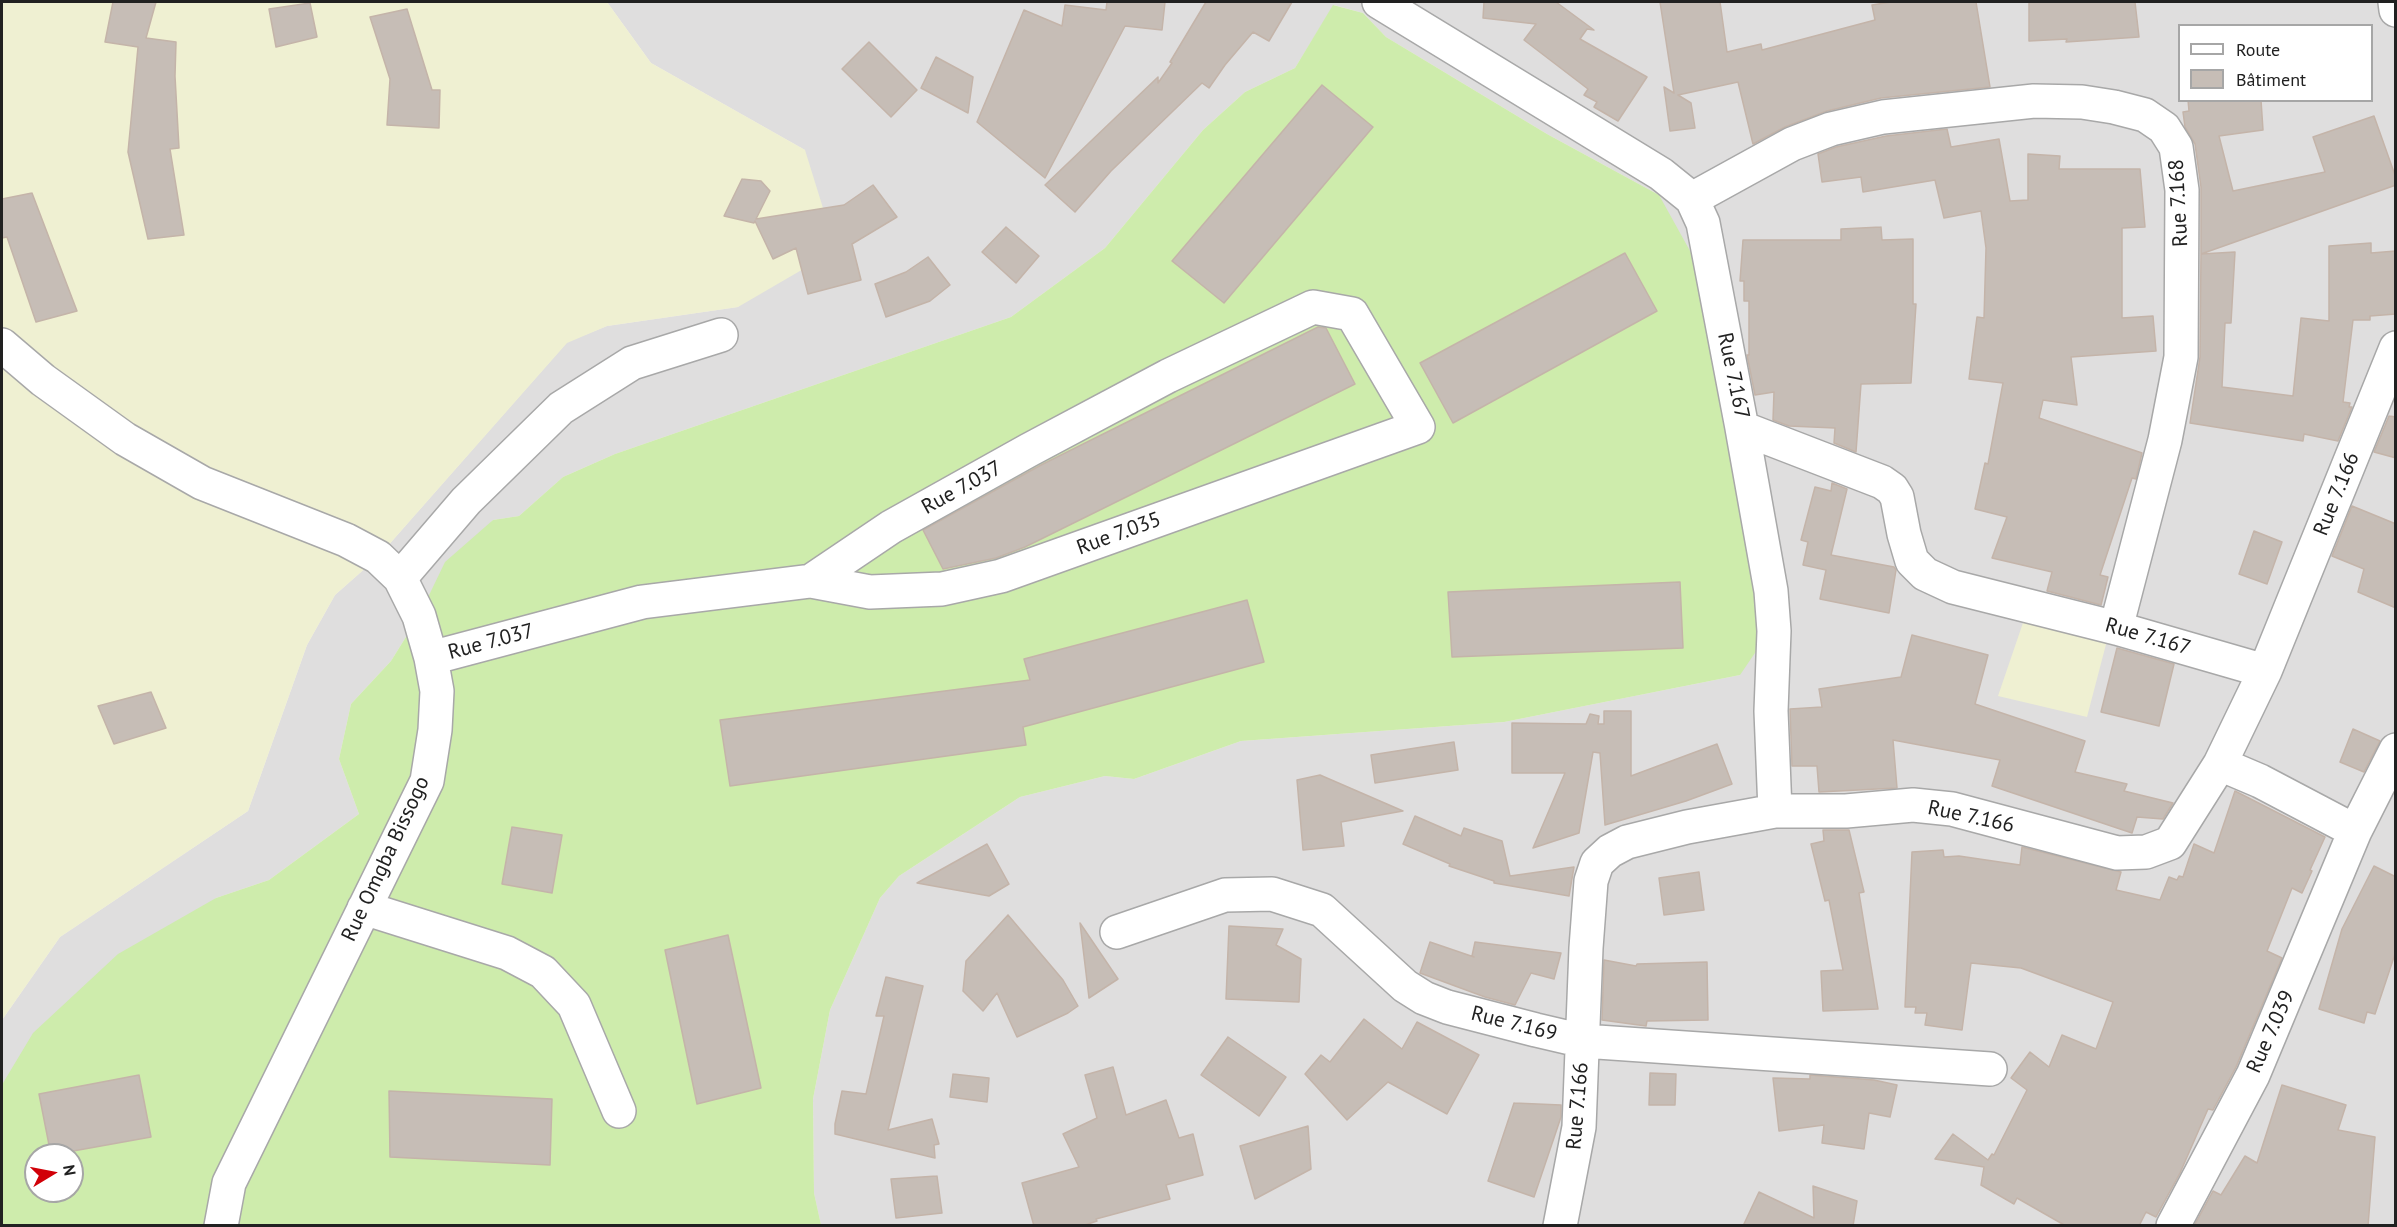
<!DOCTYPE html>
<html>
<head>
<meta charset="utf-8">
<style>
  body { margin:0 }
  #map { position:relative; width:2397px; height:1227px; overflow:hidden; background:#f1ede7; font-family:"PT Sans",sans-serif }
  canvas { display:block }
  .frame { position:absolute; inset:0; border:3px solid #212121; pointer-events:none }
  .legend { position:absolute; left:2178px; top:24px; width:195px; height:78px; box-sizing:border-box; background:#fff; border:2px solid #a6a6a6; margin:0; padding:8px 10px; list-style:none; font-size:18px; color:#212121 }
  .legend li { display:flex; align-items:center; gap:12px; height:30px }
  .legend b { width:30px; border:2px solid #a6a6a6 }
  .north { position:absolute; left:24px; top:1143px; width:60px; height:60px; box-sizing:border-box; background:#fff; border:2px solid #a6a6a6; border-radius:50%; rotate:80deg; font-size:16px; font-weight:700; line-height:24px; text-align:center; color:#212121 }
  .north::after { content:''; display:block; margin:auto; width:21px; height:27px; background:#d10008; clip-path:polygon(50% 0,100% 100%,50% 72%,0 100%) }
</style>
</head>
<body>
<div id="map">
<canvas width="2397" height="1227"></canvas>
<div class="frame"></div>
<ul class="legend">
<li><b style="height:8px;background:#fff"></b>Route</li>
<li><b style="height:16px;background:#c6bdb6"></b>Bâtiment</li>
</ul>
<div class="north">N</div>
</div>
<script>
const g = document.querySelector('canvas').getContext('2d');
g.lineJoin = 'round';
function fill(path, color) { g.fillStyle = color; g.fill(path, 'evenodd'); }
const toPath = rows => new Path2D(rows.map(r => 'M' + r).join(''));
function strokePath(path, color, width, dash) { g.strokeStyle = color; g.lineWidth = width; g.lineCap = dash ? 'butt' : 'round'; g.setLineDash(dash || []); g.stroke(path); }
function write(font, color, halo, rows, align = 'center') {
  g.font = font + ' "PT Sans",sans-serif'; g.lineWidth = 5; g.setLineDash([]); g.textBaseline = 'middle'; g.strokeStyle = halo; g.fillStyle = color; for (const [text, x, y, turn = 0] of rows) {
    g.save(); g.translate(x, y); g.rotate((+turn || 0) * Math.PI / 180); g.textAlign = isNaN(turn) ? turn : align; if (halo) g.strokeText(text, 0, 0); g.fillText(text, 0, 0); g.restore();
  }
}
fill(toPath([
  [607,2,2395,2,2395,1225,821,1225,814,1193,813,1099,830,1010,880,898,899,876,1020,797,1105,776,1134,779,1241,741,1504,722,1740,675,1659,195,1547,134,1386,37,1363,13,1334,5,1295,68,1245,92,1203,130,1105,248,1011,317,615,454,563,477,519,516,493,520,419,616,391,661,351,704,339,759,359,814,269,880,216,898,3,1083,2,1095,2,1020,60,937,248,811,307,645,335,595,378,557,567,342,607,326,738,307,805,150,651,63],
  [2180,26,2372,26,2372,100,2180,100]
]), '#dfdede');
fill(toPath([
  [2,2,607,2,651,63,805,150,836,250,738,307,607,326,567,343,378,557,335,595,307,645,248,811,60,937,2,1020],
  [2027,611,2110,629,2087,717,1998,696]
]), '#eff0d2');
fill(toPath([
  [1333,5,1363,13,1386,37,1547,134,1659,195,1715,296,1759,573,1757,650,1740,675,1504,722,1241,741,1134,779,1105,776,1020,797,899,876,880,898,830,1010,813,1099,814,1193,821,1225,4,1226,2,1222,3,1083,33,1033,118,954,216,898,269,880,359,814,339,759,351,704,391,661,419,616,445,562,493,520,519,516,563,477,615,454,1011,317,1105,248,1203,130,1245,92,1295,68],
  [36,1155,72,1155,72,1191,36,1191]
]), '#ceecac');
const building = toPath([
  [113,2,156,2,146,38,176,42,175,76,179,148,170,149,184,235,148,239,128,152,138,47,105,42,113,2],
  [1107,2,1165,2,1162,30,1125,26,1045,178,977,122,1024,10,1062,26,1065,5,1106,10,1107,2],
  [1206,2,1292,2,1269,41,1253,32,1225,65,1209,88,1202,83,1111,171,1075,212,1045,185,1158,77,1158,83,1172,63,1170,62,1206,2],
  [1484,2,1556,2,1594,30,1587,29,1580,39,1647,77,1618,121,1594,107,1597,102,1584,95,1588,89,1524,40,1536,24,1483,18,1484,2],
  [1660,2,1720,2,1727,52,1761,44,1762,50,1875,20,1872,5,1891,2,1976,2,1990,87,1881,98,1827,111,1785,127,1753,144,1738,82,1678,95,1691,103,1695,128,1670,131,1664,87,1674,93,1660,2],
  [2029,2,2135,2,2139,37,2066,42,2067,39,2029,41,2029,2],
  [310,3,317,37,276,47,269,9,310,3],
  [407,9,432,90,440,90,439,128,387,125,390,79,370,17,407,9],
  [869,42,917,90,891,117,842,69,869,42],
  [936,57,973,77,968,113,921,88,936,57],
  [1322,85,1373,127,1224,303,1172,261,1322,85],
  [2188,100,2261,100,2263,130,2219,136,2233,191,2325,172,2313,137,2374,116,2396,178,2396,185,2201,254,2201,187,2195,144,2185,127,2183,112,2189,111,2188,100],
  [1947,129,1951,147,1999,139,2010,201,2028,200,2028,154,2060,156,2059,169,2140,169,2145,227,2122,228,2122,318,2153,316,2156,351,2071,357,2077,405,2043,400,2039,418,2142,453,2136,479,2132,478,2100,575,2108,577,2101,605,2047,591,2052,572,1992,558,2007,517,1975,509,1985,463,1988,464,2003,383,1969,379,1977,317,1984,318,1986,248,1981,211,1944,218,1935,180,1863,192,1861,177,1822,182,1818,154,1836,147,1886,136,1947,129],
  [742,179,761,181,770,191,756,219,844,205,873,185,897,217,852,244,861,280,808,294,796,248,773,259,755,221,754,223,724,216,742,179],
  [32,193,77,311,36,322,7,237,2,238,2,199,32,193],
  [1006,227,1039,256,1016,283,982,252,1006,227],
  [1881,227,1882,240,1913,239,1913,304,1916,304,1911,383,1861,384,1856,452,1834,443,1835,428,1789,426,1773,420,1774,392,1755,395,1747,355,1749,355,1749,301,1744,301,1744,281,1740,281,1743,240,1841,240,1841,229,1881,227],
  [2371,243,2371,253,2396,251,2396,314,2370,316,2370,320,2353,320,2343,402,2350,403,2349,407,2352,407,2338,441,2304,434,2303,441,2190,423,2200,357,2201,254,2235,252,2231,323,2225,323,2222,387,2293,396,2301,318,2329,321,2329,246,2371,243],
  [1625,253,1657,311,1453,423,1420,363,1625,253],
  [928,257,950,285,930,301,886,317,875,284,906,272,928,257],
  [1318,327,1326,328,1355,384,1025,547,996,558,943,569,923,530,1041,465,1318,327],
  [2389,416,2396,417,2396,458,2374,452,2389,416],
  [1832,483,1847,489,1831,555,1894,567,1896,570,1889,613,1820,599,1826,570,1803,565,1808,542,1801,540,1815,487,1831,491,1832,483],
  [2352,506,2396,524,2396,608,2358,592,2364,569,2332,556,2352,506],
  [2254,531,2282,542,2267,584,2239,574,2254,531],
  [1680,582,1683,648,1452,657,1448,592,1680,582],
  [1247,600,1264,662,1023,727,1026,745,730,786,720,720,1030,680,1024,659,1247,600],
  [1912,635,1988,655,1975,704,2085,741,2075,772,2127,784,2124,791,2173,803,2163,819,2137,817,2132,833,1992,786,2000,760,1893,740,1897,788,1819,792,1817,766,1792,766,1790,709,1822,707,1819,689,1901,677,1912,635],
  [2117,648,2174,664,2159,726,2101,712,2117,648],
  [151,692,166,728,114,744,98,706,151,692],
  [1604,711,1631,711,1631,776,1717,744,1732,784,1686,801,1605,825,1600,753,1593,752,1579,833,1533,848,1565,773,1512,773,1512,723,1586,724,1590,714,1599,716,1598,724,1604,724,1604,711],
  [2353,729,2380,741,2364,772,2340,762,2353,729],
  [1454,742,1458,770,1375,783,1371,755,1454,742],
  [1320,775,1403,811,1341,822,1344,846,1303,850,1297,780,1320,775],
  [2235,791,2325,837,2310,870,2312,871,2302,893,2292,888,2267,951,2282,958,2236,1067,2213,1110,2208,1109,2180,1173,2156,1217,2146,1212,2139,1226,2066,1226,2017,1198,2014,1204,1981,1185,1984,1167,1935,1159,1953,1134,1988,1160,1992,1154,1994,1155,2027,1090,2011,1078,2030,1052,2049,1067,2062,1035,2096,1049,2113,1002,2021,968,1971,963,1962,1030,1925,1025,1927,1013,1915,1013,1916,1007,1905,1007,1912,852,1943,850,1944,857,1959,856,2020,865,2022,847,2121,872,2116,890,2160,900,2169,877,2177,880,2179,876,2183,877,2194,844,2214,853,2235,791],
  [1415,816,1461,836,1464,828,1502,841,1510,876,1574,867,1569,896,1494,883,1494,881,1449,866,1450,864,1403,844,1415,816],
  [512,827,562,835,552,893,502,884,512,827],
  [1823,830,1849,830,1864,892,1859,893,1878,1009,1823,1011,1821,971,1843,970,1829,900,1825,901,1811,844,1824,841,1823,830],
  [987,844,1009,884,989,896,917,883,987,844],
  [2374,866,2396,877,2396,951,2375,1014,2367,1012,2364,1023,2319,1009,2342,929,2374,866],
  [1699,872,1704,910,1664,915,1659,878,1699,872],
  [1008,915,1063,980,1078,1006,1068,1013,1017,1037,997,993,983,1011,963,991,966,961,1008,915],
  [1080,923,1118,979,1089,998,1080,923],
  [1229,926,1283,929,1276,945,1301,959,1299,1002,1226,999,1229,926],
  [728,935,761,1088,697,1104,665,950,728,935],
  [1430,942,1474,957,1472,956,1475,942,1561,953,1554,979,1531,973,1515,1005,1485,997,1420,973,1430,942],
  [1604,960,1636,966,1637,964,1707,962,1708,1020,1647,1021,1646,1026,1602,1020,1604,960],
  [886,977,923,986,888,1130,932,1119,939,1144,934,1145,935,1158,835,1134,835,1124,842,1091,866,1094,884,1016,876,1016,886,977],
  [1364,1019,1402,1049,1417,1022,1479,1055,1447,1114,1388,1082,1347,1120,1305,1074,1321,1055,1330,1062,1364,1019],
  [1228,1037,1286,1077,1259,1116,1201,1075,1228,1037],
  [1113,1067,1126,1115,1166,1100,1179,1138,1193,1134,1203,1175,1166,1185,1170,1199,1096,1219,1097,1221,1082,1226,1034,1226,1022,1183,1079,1167,1063,1134,1097,1118,1085,1075,1113,1067],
  [1650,1073,1676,1074,1675,1105,1649,1105,1650,1073],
  [953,1074,989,1078,987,1102,950,1097,953,1074],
  [139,1075,151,1137,51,1155,39,1094,139,1075],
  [1810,1075,1874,1080,1897,1085,1890,1117,1869,1113,1864,1149,1822,1143,1824,1125,1779,1131,1773,1078,1810,1079,1810,1075],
  [2282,1085,2346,1105,2338,1130,2375,1137,2368,1226,2194,1226,2213,1191,2221,1195,2245,1156,2257,1163,2282,1085],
  [389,1091,552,1099,550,1165,390,1157,389,1091],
  [1514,1103,1561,1105,1561,1117,1534,1197,1488,1181,1514,1103],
  [1308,1126,1311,1169,1255,1199,1240,1146,1308,1126],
  [937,1176,942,1213,896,1218,891,1179,937,1176],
  [1813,1186,1857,1201,1853,1226,1743,1226,1759,1192,1814,1218,1813,1186]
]);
fill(building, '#c6bdb6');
strokePath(building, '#c4b4a9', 1.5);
const minor = toPath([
  [1379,2,1661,174,1692,199,1703,223,1742,428,1882,482,1892,489,1897,497,1904,534,1912,561,1925,574,1953,587,2116,628,2265,671],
  [2395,2,2396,10],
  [1692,199,1792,144,1831,129,1883,117,2034,101,2082,102,2114,107,2145,115,2164,128,2176,147,2182,190,2181,357,2165,440,2116,628],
  [2,345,43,380,125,439,202,483,346,540,378,557,400,578,419,616,431,658,437,691,435,730,427,781,229,1183,221,1226],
  [1742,428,1771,591,1774,631,1771,711,1775,811],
  [400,578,466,501,561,408,632,363,721,335],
  [431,658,642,602,811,581,891,527,1029,450,1168,376,1313,307,1352,314,1418,427,1001,576,942,589,870,592,811,581],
  [2220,764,2260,781,2355,831],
  [364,908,507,953,543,972,574,1005,619,1111],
  [1117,932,1225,895,1272,894,1322,910,1405,986,1424,998,1447,1007,1536,1030,1583,1041,1990,1069],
  [1560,1226,1579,1127,1586,948,1591,881,1597,863,1610,851,1627,842,1687,827,1775,811,1846,811,1913,805,1952,809,2117,853,2146,852,2170,843,2220,764,2265,671,2396,348],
  [2173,1226,2253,1075,2355,831,2396,750]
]);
strokePath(minor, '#a8a8a8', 36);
strokePath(minor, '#fff', 33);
write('21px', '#212121', '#fff', [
  ["Rue 7.168",2179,203,-93],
  ["Rue 7.167",1733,376,78],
  ["Rue 7.037",962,488,-29],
  ["Rue 7.166",2337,494,-68],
  ["Rue 7.035",1119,534,-20],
  ["Rue 7.167",2148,637,16],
  ["Rue 7.037",491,642,-15],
  ["Rue 7.166",1971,817,12],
  ["Rue Omgba Bissogo",386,859,-65],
  ["Rue 7.169",1514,1024,14],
  ["Rue 7.039",2271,1032,-66],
  ["Rue 7.166",1578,1106,-85]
]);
</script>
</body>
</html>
